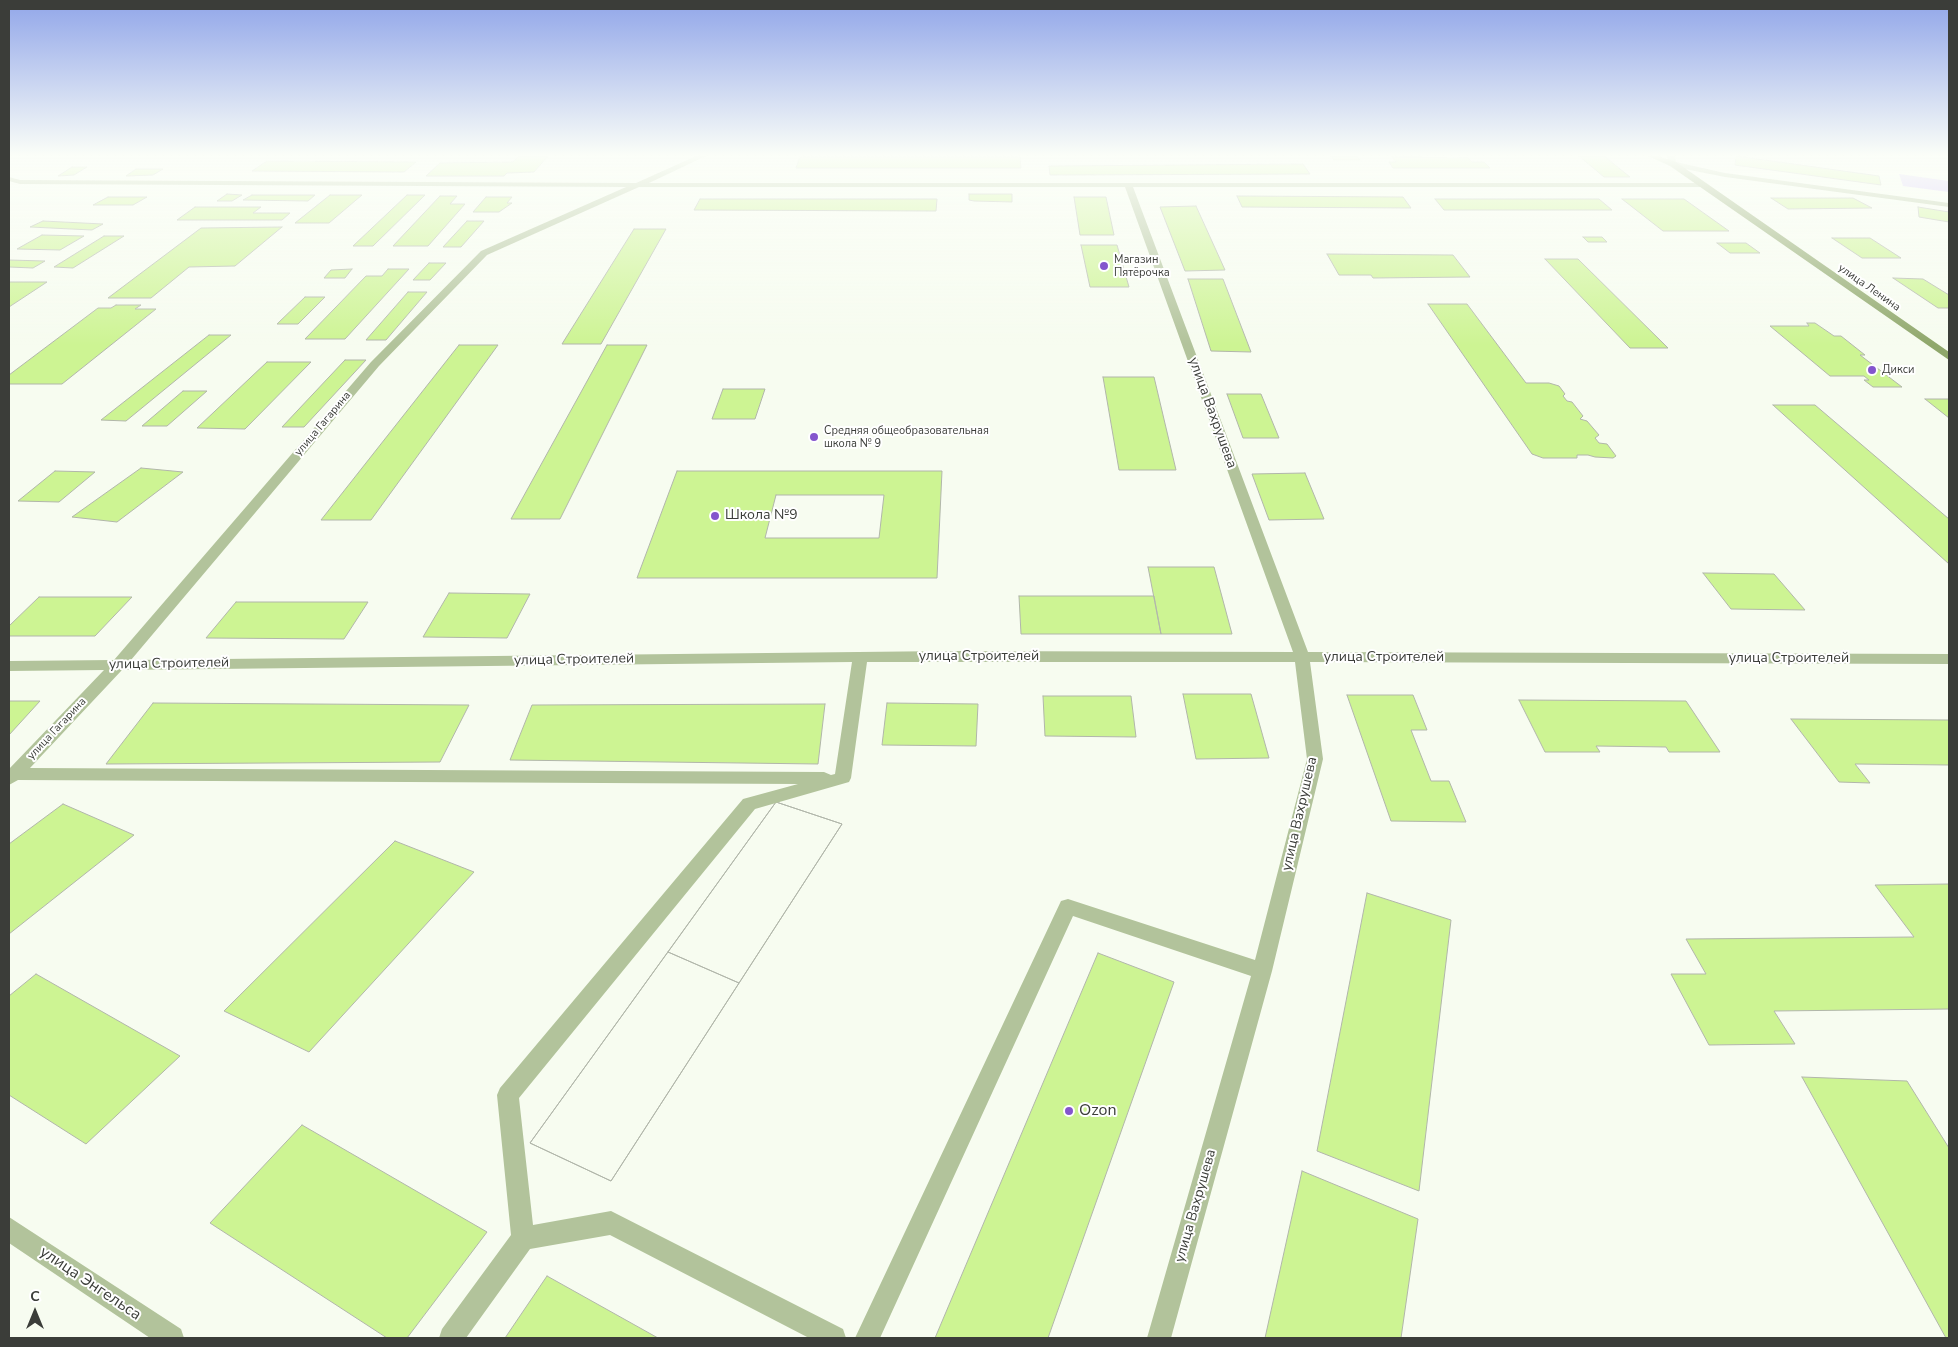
<!DOCTYPE html>
<html>
<head>
<meta charset="utf-8">
<style>
  body { margin:0 }
  #map { position:relative; width:1958px; height:1347px; overflow:hidden; background:#f7fcf0; font-family:"Nunito Sans",sans-serif }
  canvas { display:block }
  .frame { position:absolute; inset:0; border:10px solid #3b3d39; pointer-events:none }
  .north { position:absolute; left:10px; top:1287px; width:50px; height:50px; -webkit-text-stroke:4px #fff; paint-order:stroke; rotate:0deg; font-size:14px; font-weight:700; line-height:20px; text-align:center; color:#3b3d39 }
  .north::after { content:''; display:block; margin:auto; width:18px; height:22px; background:#3b3d39; clip-path:polygon(50% 0,100% 100%,50% 72%,0 100%) }
</style>
</head>
<body>
<div id="map">
<canvas width="1958" height="1347"></canvas>
<div class="frame"></div>
<div class="north">С</div>
</div>
<script>
const g = document.querySelector('canvas').getContext('2d');
g.lineJoin = 'round';
function fill(path, color) { g.fillStyle = color; g.fill(path, 'evenodd'); }
const toPath = rows => new Path2D(rows.map(r => 'M' + r).join(''));
function strokePath(path, color, width, dash) { g.strokeStyle = color; g.lineWidth = width; g.lineCap = dash ? 'butt' : 'round'; g.setLineDash(dash || []); g.stroke(path); }
function write(font, color, halo, rows, align = 'center') {
  g.font = font + ' "Nunito Sans",sans-serif'; g.lineWidth = 4; g.setLineDash([]); g.textBaseline = 'middle'; g.strokeStyle = halo; g.fillStyle = color; for (const [text, x, y, turn = 0] of rows) {
    g.save(); g.translate(x, y); g.rotate((+turn || 0) * Math.PI / 180); g.textAlign = isNaN(turn) ? turn : align; if (halo) g.strokeText(text, 0, 0); g.fillText(text, 0, 0); g.restore();
  }
}
fill(toPath([
  [1899,174,1949,181,1949,192,1903,186]
]), '#ceb9fe');
const building = toPath([
  [519,156,548,156,534,172,507,173,504,176,426,176,440,163,513,162,519,156],
  [1331,156,1357,156,1360,160,1334,160,1331,156],
  [1579,156,1604,156,1630,177,1604,177,1579,156],
  [1736,156,1879,176,1881,185,1735,165,1736,156],
  [800,157,1020,157,1021,168,796,168,800,157],
  [1392,157,1468,158,1472,162,1484,162,1490,168,1393,168,1389,162,1396,162,1392,157],
  [267,161,416,162,404,172,252,171,267,161],
  [1303,164,1310,174,1050,175,1049,166,1303,164],
  [72,167,87,167,74,175,58,176,72,167],
  [136,169,163,169,153,175,126,176,136,169],
  [227,194,242,195,232,201,217,201,227,194],
  [969,194,1012,194,1012,202,974,201,969,200,969,194],
  [252,195,315,195,308,201,243,200,252,195],
  [330,195,362,195,329,223,295,223,330,195],
  [407,195,425,195,373,246,353,246,407,195],
  [440,196,457,196,450,204,465,204,428,246,393,246,440,196],
  [1237,196,1403,197,1411,208,1242,207,1237,196],
  [108,197,147,197,133,205,93,205,108,197],
  [486,197,512,197,507,203,512,203,499,212,473,212,486,197],
  [1074,197,1106,197,1114,235,1080,235,1074,197],
  [1771,198,1853,198,1872,208,1788,209,1771,198],
  [700,199,937,199,936,211,694,210,700,199],
  [1435,199,1599,199,1612,210,1444,210,1435,199],
  [1622,199,1684,199,1729,231,1663,231,1622,199],
  [1196,206,1225,270,1185,271,1160,207,1196,206],
  [195,207,261,207,253,213,290,213,282,220,177,220,195,207],
  [1918,207,1949,212,1949,222,1919,217,1918,207],
  [43,221,103,224,92,230,30,227,43,221],
  [467,221,484,221,461,247,443,247,467,221],
  [282,227,235,266,189,267,151,298,108,298,201,228,282,227],
  [634,229,666,229,601,344,562,344,634,229],
  [42,235,84,236,60,250,17,249,42,235],
  [104,236,124,236,73,268,54,267,104,236],
  [1583,237,1602,237,1607,242,1588,242,1583,237],
  [1832,238,1870,238,1901,258,1862,258,1832,238],
  [1717,243,1746,243,1760,253,1730,253,1717,243],
  [1081,245,1117,245,1129,287,1090,287,1081,245],
  [1327,254,1453,255,1470,277,1373,278,1371,275,1339,275,1327,254],
  [1545,259,1578,259,1668,348,1630,348,1545,259],
  [9,260,45,261,33,268,9,267,9,260],
  [429,263,446,263,430,280,413,280,429,263],
  [352,269,345,278,324,278,331,270,352,269],
  [388,269,409,269,345,339,305,339,366,276,382,276,388,269],
  [1893,278,1923,279,1949,295,1949,308,1938,308,1893,278],
  [1188,279,1223,279,1251,352,1211,351,1188,279],
  [9,282,47,282,9,307,9,282],
  [408,292,427,292,386,340,366,340,408,292],
  [305,297,325,297,298,324,277,324,305,297],
  [1428,304,1467,304,1526,383,1549,383,1559,386,1565,394,1563,396,1567,401,1572,402,1583,416,1580,419,1587,421,1599,435,1595,438,1599,443,1607,444,1616,456,1613,458,1595,457,1588,455,1577,455,1577,458,1543,458,1532,454,1428,304],
  [116,305,141,305,135,309,156,309,62,384,9,384,9,375,98,308,111,308,116,305],
  [1807,323,1815,323,1834,336,1841,336,1865,355,1860,355,1902,387,1873,387,1864,380,1869,380,1864,376,1830,376,1770,326,1809,326,1807,323],
  [209,335,231,335,126,421,101,420,209,335],
  [459,345,498,345,371,520,321,520,459,345],
  [607,345,647,345,560,519,511,519,607,345],
  [345,360,366,360,304,427,282,427,345,360],
  [267,362,311,362,245,429,197,428,267,362],
  [1103,377,1154,377,1176,470,1119,470,1103,377],
  [723,389,765,389,755,419,712,419,723,389],
  [183,391,207,391,167,426,142,426,183,391],
  [1227,394,1261,394,1279,438,1243,438,1227,394],
  [1925,399,1949,399,1949,418,1925,399],
  [1773,405,1815,405,1949,519,1949,564,1773,405],
  [141,468,183,472,117,522,72,517,141,468],
  [55,471,95,472,59,502,18,501,55,471],
  [677,471,942,471,937,578,637,578,677,471],
  [776,495,884,495,879,538,765,538,776,495],
  [1305,473,1324,519,1269,520,1252,474,1305,473],
  [1148,567,1214,567,1232,634,1161,634,1148,567],
  [1703,573,1774,574,1805,610,1731,609,1703,573],
  [449,593,530,594,507,638,423,637,449,593],
  [1019,596,1154,596,1161,634,1021,634,1019,596],
  [39,597,132,597,95,636,9,636,9,626,39,597],
  [236,602,368,602,344,639,206,638,236,602],
  [1183,694,1251,694,1269,758,1196,759,1183,694],
  [1347,695,1413,695,1427,730,1411,730,1431,781,1449,781,1466,822,1391,821,1347,695],
  [1043,696,1131,696,1136,737,1045,736,1043,696],
  [1519,700,1686,701,1720,752,1669,752,1666,747,1596,746,1600,752,1545,752,1519,700],
  [9,701,40,701,9,735,9,701],
  [153,703,469,705,440,762,106,764,153,703],
  [887,703,978,704,976,746,882,745,887,703],
  [825,704,818,764,510,760,532,705,825,704],
  [1791,719,1949,720,1949,765,1855,764,1870,783,1839,782,1791,719],
  [776,802,842,824,611,1181,530,1143,776,802],
  [776,802,842,824,739,983,668,952,776,802],
  [63,804,134,835,9,934,9,844,63,804],
  [395,841,474,872,309,1052,224,1011,395,841],
  [1949,884,1949,1009,1774,1011,1795,1044,1709,1045,1671,974,1706,974,1686,939,1914,937,1875,885,1949,884],
  [1367,893,1451,920,1419,1191,1317,1151,1367,893],
  [668,952,739,983,611,1181,530,1143,668,952],
  [1098,953,1174,982,1048,1338,935,1338,1098,953],
  [36,974,180,1056,86,1144,9,1095,9,996,36,974],
  [1802,1077,1907,1081,1949,1148,1949,1338,1946,1338,1802,1077],
  [302,1125,487,1232,407,1338,387,1338,210,1223,302,1125],
  [1302,1171,1418,1219,1401,1338,1265,1338,1302,1171],
  [547,1276,658,1338,505,1338,547,1276]
]);
fill(building, '#cdf493');
strokePath(building, '#b1b6aa', 1);
fill(toPath([
  [696,156,706,156,649,183,1705,183,1706,185,1702,187,1133,187,1308,652,1949,654,1949,664,1310,662,1323,759,1272,971,1171,1338,1147,1338,1251,976,1073,916,880,1338,855,1338,1061,901,1068,899,1255,960,1307,759,1295,662,867,662,851,778,849,782,755,809,519,1098,533,1225,611,1211,843,1329,846,1338,809,1338,610,1235,530,1249,466,1338,439,1338,442,1329,511,1235,497,1095,500,1088,743,799,798,784,18,780,9,785,9,769,104,670,9,671,9,661,114,660,371,362,481,251,626,187,20,184,9,181,9,177,20,180,636,183,696,156],
  [639,187,1125,187,1293,652,949,651,131,660,379,366,487,255,639,187],
  [852,662,835,774,831,775,824,772,30,768,122,670,852,662],
  [1667,156,1675,156,1676,162,1725,173,1949,203,1949,207,1725,177,1670,166,1667,156],
  [9,1217,181,1329,184,1338,150,1338,9,1243,9,1217]
]), '#b2c39b');
fill(toPath([
  [1648,156,1658,156,1676,162,1949,352,1949,360,1670,166,1648,156]
]), '#8fa76b');
const sky = g.createLinearGradient(0, 0, 0, 345);
sky.addColorStop(0, '#91a6e9');
sky.addColorStop(0.45, '#fbfef8');
sky.addColorStop(1, '#fbfef800');
g.fillStyle = sky;
g.fillRect(0, 0, 1958, 345);
for (const [x, y, r, color] of [
  [1104,266,5,"#8455cd"],
  [1872,370,5,"#8455cd"],
  [814,437,5,"#8455cd"],
  [715,516,5,"#8455cd"],
  [1069,1111,5,"#8455cd"]
]) { const dot = new Path2D(); dot.arc(x, y, r, 0, 2 * Math.PI); g.fillStyle = color; g.fill(dot); strokePath(dot, '#fff', 2); }
write('11px', '#3b3d39', '#fff', [
  ["Магазин",1114,260],
  ["Пятёрочка",1114,273],
  ["Дикси",1882,370],
  ["Средняя общеобразовательная",824,431],
  ["школа № 9",824,444]
], 'left');
write('11px', '#3b3d39', '#fff', [
  ["улица Ленина",1869,288,35],
  ["улица Гагарина",323,424,-50],
  ["улица Гагарина",57,729,-47]
]);
write('14px', '#3b3d39', '#fff', [
  ["улица Вахрушева",1212,413,70],
  ["улица Строителей",979,657],
  ["улица Строителей",1384,658],
  ["улица Строителей",1789,659],
  ["улица Строителей",574,660,-1],
  ["улица Строителей",169,664,-1],
  ["улица Вахрушева",1300,814,-77],
  ["улица Вахрушева",1196,1206,-74]
]);
write('14px', '#3b3d39', '#fff', [
  ["Школа №9",725,516]
], 'left');
write('16px', '#3b3d39', '#fff', [
  ["Ozon",1079,1111]
], 'left');
write('16px', '#3b3d39', '#fff', [
  ["улица Энгельса",90,1284,34]
]);
</script>
</body>
</html>
